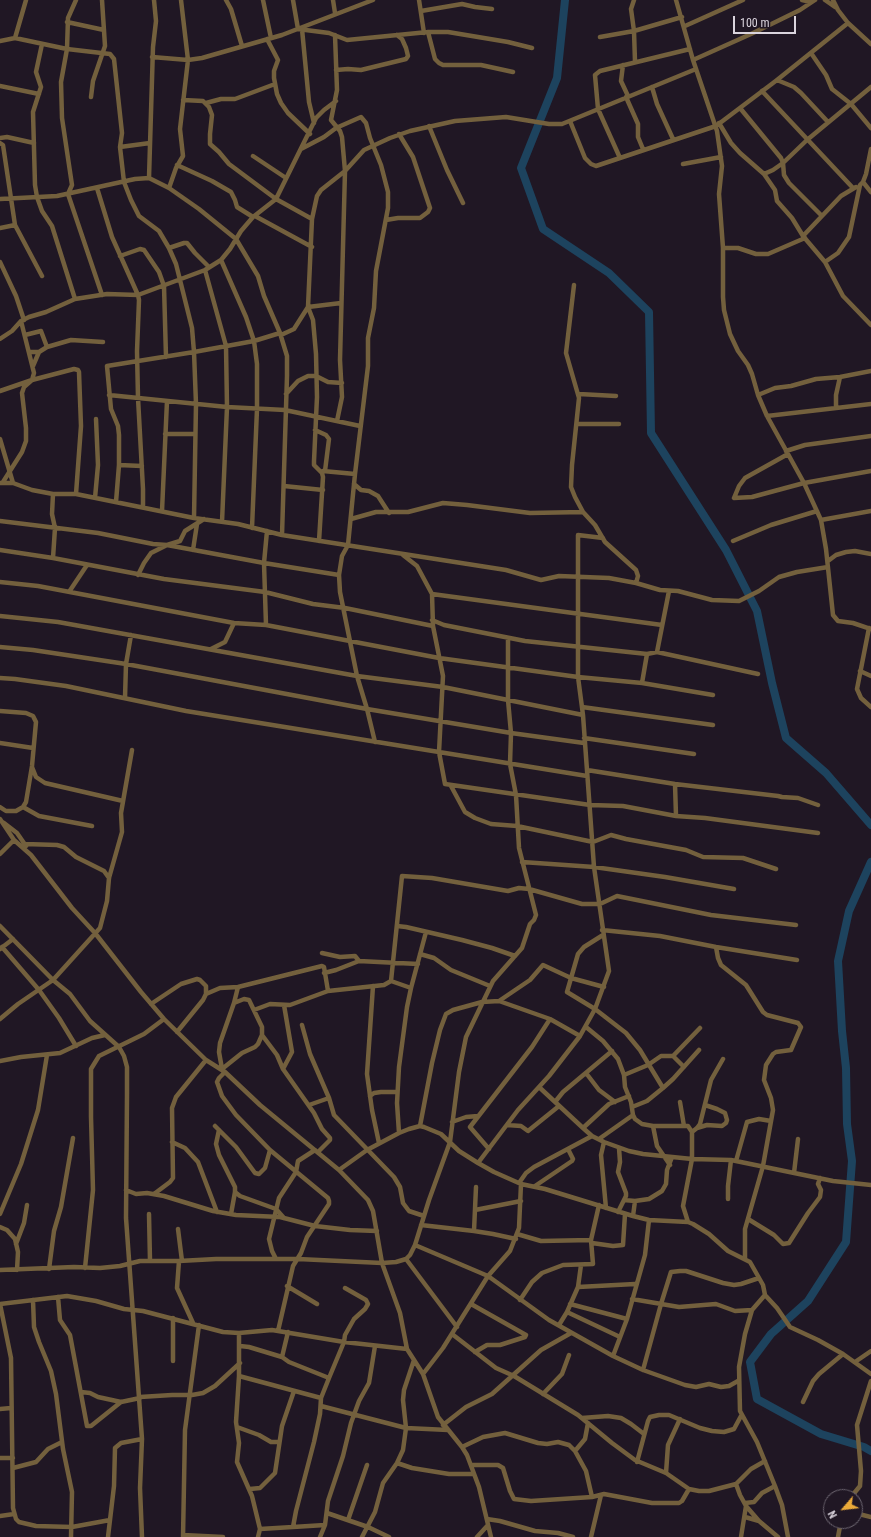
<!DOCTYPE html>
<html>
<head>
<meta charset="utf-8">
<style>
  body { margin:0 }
  #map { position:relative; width:871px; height:1537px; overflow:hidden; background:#201724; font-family:"Roboto Condensed",sans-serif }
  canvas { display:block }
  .north { position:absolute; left:823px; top:1489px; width:40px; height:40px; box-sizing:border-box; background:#201724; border:1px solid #6a636e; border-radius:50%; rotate:242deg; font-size:11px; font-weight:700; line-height:16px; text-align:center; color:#dad4dd }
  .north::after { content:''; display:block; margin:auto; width:14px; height:18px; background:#ebaa39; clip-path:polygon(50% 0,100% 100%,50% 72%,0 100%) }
  .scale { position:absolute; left:733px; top:16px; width:63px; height:18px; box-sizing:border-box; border:2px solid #dad4dd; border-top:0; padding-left:5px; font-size:12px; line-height:14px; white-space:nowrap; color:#dad4dd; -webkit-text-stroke:3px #201724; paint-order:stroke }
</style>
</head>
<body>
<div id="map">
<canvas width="871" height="1537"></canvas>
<div class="north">N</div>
<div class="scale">100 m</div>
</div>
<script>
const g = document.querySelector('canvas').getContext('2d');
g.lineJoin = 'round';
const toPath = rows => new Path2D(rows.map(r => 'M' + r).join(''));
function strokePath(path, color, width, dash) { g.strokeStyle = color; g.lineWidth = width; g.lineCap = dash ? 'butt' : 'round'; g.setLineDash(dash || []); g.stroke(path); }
strokePath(toPath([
  [565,0,557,78,521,168,543,229,609,273,649,312,651,433,726,550,757,611,772,683,786,738,826,773,871,825],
  [871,862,849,911,838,961,842,1031,846,1068,847,1124,852,1161,846,1242,808,1301,771,1334,750,1362,757,1399,821,1434,864,1447,871,1451]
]), '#1d435e', 8);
strokePath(toPath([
  [76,0,68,18,67,49,61,82,62,118,72,185,68,194,102,295],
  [226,0,231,9,242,46],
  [263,0,271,38],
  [293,0,298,29,329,33,347,40,428,32,448,32,508,42,532,48],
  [333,0,335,13],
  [419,0,424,33],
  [634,0,631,9,634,31,635,62],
  [676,0,693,60,717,131,722,166,719,194,723,248,723,297,724,310,730,334,738,351,748,365,752,374,758,395,767,416,804,483,821,520,826,549,833,615,838,621,853,623,871,629],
  [802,0,811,2],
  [825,0,835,7],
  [833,0,838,10,848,23,871,44],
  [421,11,462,4,475,7,492,9],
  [67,22,104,30],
  [685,26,743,0],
  [302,29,309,102,314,123],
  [428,32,435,59,439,63,443,65,481,65,513,72],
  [335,35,337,90,331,120,340,131,342,137,345,171,340,360,342,397,337,421],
  [600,37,634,31,682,17],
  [15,38,26,0],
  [267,39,278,60,274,71,274,78,277,94,281,103,288,113,310,134],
  [0,41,15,38,67,49,110,54,114,59,122,133,120,147,124,182,131,200,139,216,159,231,169,248,176,264,192,328,194,352,196,404,194,518],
  [42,44,36,72,41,87,33,112,35,185,37,197,42,211,52,226,75,299],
  [811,53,826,75,832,89,851,104,871,128],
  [152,57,188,60,202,58,282,35,373,0],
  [693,60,751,34,800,10,815,0],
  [623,65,621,81,628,96],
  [336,70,348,69,361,70,406,59,408,56,406,48,402,39,397,35],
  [777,80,794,87,801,93,828,122],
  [0,86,39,94],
  [652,87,657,104,673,139],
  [762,91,853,188],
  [91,97,93,81,105,46,102,0],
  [626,97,638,124,638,137,643,149],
  [183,100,203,101,209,107,212,115,210,134,210,144,219,152,229,164,276,199,312,219],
  [206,103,221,99,235,99,275,84],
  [740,108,781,158,783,163,784,175,789,183,822,216],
  [570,121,585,158,591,164,596,166,716,126,777,80,848,23],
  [719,123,731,143,740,153,764,174,775,190,777,201,792,218,803,236,825,262,843,296,871,325],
  [429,126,447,170,463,203],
  [0,138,7,137,34,143],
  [0,143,3,145,15,225,42,276],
  [120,147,150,143],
  [301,149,324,137,336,128,361,117,366,123,370,138,381,165,388,192,388,208,376,271,374,308,368,338,368,366,355,474,348,545,342,556,339,575,340,592,357,676,367,709,375,742],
  [253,156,286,178],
  [620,158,598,109,595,75,600,71,690,49],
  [683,164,721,157],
  [177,165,212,181,231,192,235,200,237,207,253,217],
  [764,174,773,170,783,163,807,140,871,87],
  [149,178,153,47,156,21,154,0],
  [863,182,871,192],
  [97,188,112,237,138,295,139,300,137,351,138,398,143,489,143,507],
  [169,188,176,168,183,156,180,129,188,60,181,0],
  [0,199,57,196,135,179,149,178,169,188,199,209,236,239,258,276,264,296,280,333,287,356,287,376,282,535],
  [255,216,312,247],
  [386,220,398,218,420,218,428,212,430,208,413,157,399,134],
  [0,228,15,225],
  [803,236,841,196,856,187],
  [169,248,184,243,187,243,195,253,209,267],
  [723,248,738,248,756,254,768,254,805,238],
  [120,256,140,249,144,250,159,272,164,286,166,357],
  [221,260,246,317,254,341,257,364,257,409,252,528],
  [0,262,16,296,24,320],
  [825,262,838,253,849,237,860,185,863,182,866,174,871,149],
  [205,270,226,346,227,407,222,522],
  [574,285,566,353,579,398,572,465,571,487,575,497,583,512,595,525,605,542,636,570,638,576,636,583],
  [25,335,41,331,47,347],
  [281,335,294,329,308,307,341,303],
  [0,339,12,331,21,321,29,317,46,312,75,299,107,294,138,295,205,270,221,260,230,249,241,231,253,217,276,199,316,118,324,110,336,101],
  [29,352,39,352,47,347,71,340,103,342],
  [33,366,39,352],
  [0,391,32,380,74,369,78,370,79,372,81,426,76,494],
  [286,394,298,381,308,376,316,376,328,382,342,383],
  [579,394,616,396],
  [109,395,227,407,285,410,360,426],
  [758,395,775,388,791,386,816,379,840,377,871,371],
  [836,408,836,395,840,377],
  [767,416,871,404],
  [577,424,619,424],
  [315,430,326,435,329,439,325,471],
  [165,434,194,434],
  [0,439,13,483],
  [786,451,805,445,871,436],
  [788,454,745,478,739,486,734,498,752,497,804,483,871,471],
  [119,465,142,466],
  [323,471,355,474],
  [3,482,22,452,26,441,26,428,22,393,24,387,32,380,34,373,21,321],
  [0,483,13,483,32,490,53,494,76,494,194,518,238,524,282,535,506,570,541,580,559,576,609,578,636,583,660,590,678,591,712,600,739,601,759,591,779,577,797,572,828,567],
  [354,484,361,490,369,491,378,496,389,513],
  [284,486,323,490],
  [53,494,52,514,55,528,53,558],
  [95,498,98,465,96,419],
  [116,502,119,465,119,435,118,426,111,409,107,366,194,352,254,341,280,333],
  [162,511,167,401],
  [351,519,376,512,408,512,443,503,467,505,530,513,583,512],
  [821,520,871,511],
  [0,521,98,533,153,544,167,545,264,563,339,575],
  [319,541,323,477,322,473,314,465,314,461,317,397,316,354,313,320,308,307,312,219,317,196,321,190,345,171,364,150,390,138,410,131,455,121,506,117,549,124,562,124,696,69],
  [733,541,771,525,817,511],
  [0,550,53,558,164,579,265,592,313,604,345,608,433,626],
  [193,550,197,524],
  [403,555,417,566,432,594,433,626,443,676,439,752,445,784,590,805,623,806,676,816,705,818,818,833],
  [828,561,836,555,846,552,855,551,871,554],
  [138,575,144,563,151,553,167,545,180,541,185,531,204,519],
  [0,582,38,586,234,623,266,625,439,658,578,677,642,683,713,695],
  [69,592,87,565],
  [432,594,662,625],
  [0,616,58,622,357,676,443,687,583,715],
  [432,620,444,625,525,641,647,654,657,652,758,674],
  [266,625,264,563,267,531],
  [869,628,857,689,861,698,871,707],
  [0,647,33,650,126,664,367,709,511,733,584,743],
  [211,649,225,642,234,623],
  [657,652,669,591],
  [860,671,871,676],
  [0,678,15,679,66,686,186,711,587,776],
  [642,683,647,654],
  [125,698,126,664,131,635],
  [582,707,713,725],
  [0,711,26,713,33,716,36,722,32,766,26,802,23,807,16,811,6,811,0,807],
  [584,738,694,754],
  [0,743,33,748],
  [32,767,36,777,45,783,123,801],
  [587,770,675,784,778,796,782,797,798,798,818,805],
  [675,784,676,816],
  [451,786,465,812,475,818,491,824,517,826,593,842,611,835,626,839,686,850,703,857,743,858,776,869],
  [23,807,39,816,92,826],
  [0,819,14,840,31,855,72,908,95,933,141,992,164,1019,206,1060,225,1072,260,1105,339,1170,368,1200,373,1211,382,1263,400,1313,407,1349,423,1374,438,1417,462,1447,467,1455,479,1487,491,1537],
  [4,823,17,833,26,846],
  [25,844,57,845,64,847,76,857,104,871,109,878],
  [0,854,14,840],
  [522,862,594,867,665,877,734,889],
  [0,926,53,980,70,994,90,1021,119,1047,124,1056,127,1067,127,1094,126,1218,142,1439,140,1488,142,1537],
  [397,926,406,927,462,940,492,948,515,956],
  [602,930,660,936,716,947,797,960],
  [603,935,584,947,578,954,567,992,595,1009,626,1033,640,1050,663,1088],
  [2,947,39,990,59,1018,76,1046],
  [716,947,718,958,721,965,746,985,763,1012,767,1015,798,1023,801,1027,791,1050,776,1052,773,1054,766,1065,764,1080,771,1098,773,1110,763,1166,745,1229,745,1259],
  [0,949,13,939],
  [322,953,340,957,355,956,359,961],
  [420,954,434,958,451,970,490,986],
  [324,973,336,970,359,961,418,964],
  [373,986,367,1074,372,1110,379,1143],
  [411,988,426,932],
  [206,994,220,988,238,987,322,966,324,967,328,991],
  [499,1001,530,980,543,965,571,978,604,987],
  [234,1003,244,999,249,1000,262,1027,262,1035,258,1044,255,1047,242,1053,222,1069,219,1052,220,1043,234,1003,238,987],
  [151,1004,181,984,197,979,200,980,206,986,206,994,203,1000,177,1032],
  [254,1010,270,1004,290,1005,328,991,384,985,391,981],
  [0,1019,18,1004,53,980,100,928,107,901,109,878,122,832,121,813,132,750],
  [302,1025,310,1054,329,1098,334,1115,394,1177,400,1187,403,1203,409,1211,424,1216],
  [262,1035,277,1055,283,1069,314,1113,322,1129,330,1138,330,1140,318,1152],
  [0,1061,21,1057,60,1053,92,1038,105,1035],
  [684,1067,673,1056,700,1028],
  [283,1069,292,1052,284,1005],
  [225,1072,219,1078,217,1082,222,1096,236,1115,270,1150,328,1198,329,1201,329,1204,307,1237,301,1253,293,1266,278,1331],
  [586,1073,599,1090,615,1102],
  [624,1075,648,1065,661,1056,673,1056],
  [539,1087,583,1128,592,1136,604,1142,629,1151,643,1154,692,1159,692,1132,688,1126,653,1126,642,1124,635,1119,633,1115,631,1102,625,1087,624,1075,618,1059,603,1041,586,1027],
  [370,1096,374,1093,381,1092,397,1092],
  [555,1102,563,1092,612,1051],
  [680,1102,684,1126],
  [309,1105,329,1098],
  [632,1107,647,1101,663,1088,673,1079,699,1050],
  [452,1122,466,1117,478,1116],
  [507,1125,521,1126,528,1131,559,1106],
  [215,1126,236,1147,255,1173,259,1174,265,1168,270,1150],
  [420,1126,432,1063,440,1030,446,1014,453,1010,482,1002,499,1001,550,1019],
  [653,1126,657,1146,670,1165],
  [583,1128,609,1104,629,1096],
  [697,1128,707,1125,722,1126,726,1123,727,1120,725,1113,717,1109,705,1105],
  [219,1130,216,1144,219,1155,235,1187,235,1192,231,1214],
  [692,1132,697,1128,700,1124,711,1080,723,1059],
  [399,1133,397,1103,399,1067,407,1007,411,988,391,981,402,876,432,878,508,891,519,888,529,889,582,904,600,904,617,896,711,915,796,925],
  [599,1139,633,1115],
  [172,1142,185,1148,198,1162,217,1212],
  [604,1142,601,1155,606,1208],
  [489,1149,470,1127,532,1047,550,1019,580,1036],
  [736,1161,747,1122,759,1119,771,1121],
  [478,1163,518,1110,549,1076,580,1036,595,1009,609,971,594,867,583,715,578,677,578,535,603,538],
  [339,1170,367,1150,399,1133,409,1129,420,1126,424,1127,441,1134,459,1151,478,1163,494,1172,521,1184,545,1189,633,1216,649,1220,688,1222,693,1224,709,1234,728,1251,750,1262,763,1285,765,1295,777,1308,790,1327,818,1340,843,1354,871,1374],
  [794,1173,798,1139],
  [519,1183,526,1173,534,1167,592,1136],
  [535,1186,572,1161,573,1159,568,1149],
  [126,1190,136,1194,147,1193,164,1196,213,1211,236,1215,280,1217,315,1226,350,1230,377,1231],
  [235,1192,240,1196,276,1209,284,1218],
  [154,1194,170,1182,173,1178,172,1108,176,1097,206,1060],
  [728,1199,728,1186,731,1160],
  [624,1200,635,1201,649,1199,662,1191,666,1184,667,1170,672,1157],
  [475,1210,521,1201],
  [618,1212,626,1196,626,1193,618,1172,620,1162,619,1148],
  [0,1214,21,1164,38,1110,47,1055],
  [149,1214,150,1261],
  [633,1216,635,1201],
  [748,1219,774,1235,783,1244,789,1243,808,1213,820,1197,821,1190,818,1184,820,1178],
  [688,1222,683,1206,692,1159,731,1160,833,1181,871,1185],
  [421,1225,474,1231,493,1234,516,1239],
  [0,1227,7,1230,15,1239,18,1252,17,1270],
  [178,1229,182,1261],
  [474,1231,476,1187],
  [517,1234,541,1241,591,1240],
  [592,1243,613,1246,623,1245,625,1214],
  [16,1244,24,1223,27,1205],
  [415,1245,488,1276,549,1320,613,1356,643,1370,685,1385,696,1387,709,1384,721,1387,729,1386,738,1381],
  [276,1259,272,1251,269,1239,279,1198,296,1172,298,1161,315,1150],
  [406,1259,457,1327],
  [179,1261,177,1288,193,1323],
  [85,1268,93,1190,91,1117,91,1069,99,1056,144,1034,164,1019],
  [49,1269,54,1231,61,1207,73,1138],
  [0,1270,74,1267,100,1268,120,1266,140,1261,179,1261,216,1259,298,1259,382,1263,396,1262,406,1259,410,1255,415,1245,429,1200,450,1142,459,1072,466,1037,493,981,522,948,530,924,534,920,536,915,519,848,516,795,510,764,511,733,508,700,508,638],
  [287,1286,317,1304],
  [578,1287,635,1284],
  [765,1295,752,1310,745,1334,739,1367,740,1411,757,1442,775,1486,782,1505,788,1537],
  [58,1297,60,1320,70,1335,87,1426,91,1426,121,1402],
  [632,1299,679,1307,716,1304,735,1311,752,1310],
  [33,1300,34,1327,39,1342,51,1371,56,1394,63,1449,72,1492,71,1537],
  [520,1300,532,1282,542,1273,563,1265,593,1264,591,1240,599,1205],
  [0,1304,67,1296,96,1301,124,1309,143,1311,223,1332,239,1333,272,1330,344,1342,407,1349],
  [0,1304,11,1358,13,1508,16,1519,19,1522,36,1526,72,1527,110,1520],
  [471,1304,526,1335,525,1337,500,1345,487,1345,475,1352],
  [570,1304,627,1319],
  [567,1312,620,1337],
  [173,1318,173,1361],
  [559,1325,567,1312,578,1287,581,1265],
  [239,1333,239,1376,236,1422,239,1443,237,1462,252,1496,260,1529,258,1537],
  [452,1334,496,1368,514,1376,578,1415,612,1443,635,1460,666,1473,689,1489,699,1491,709,1491,736,1484,751,1469,765,1461],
  [240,1346,249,1347,282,1357],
  [613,1356,627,1319,645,1255,649,1220],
  [855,1362,871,1351],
  [643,1370,661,1304,671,1272,680,1271,686,1271,723,1283,734,1285,741,1284,759,1278],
  [423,1374,443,1348,488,1276,510,1251,519,1228,521,1184],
  [239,1376,321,1398],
  [329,1378,344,1342,345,1335,354,1319,365,1309,368,1304,366,1300,345,1288],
  [81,1392,90,1393,98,1397,121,1402,140,1398],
  [543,1394,562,1374,569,1355],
  [140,1397,172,1395,192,1395,203,1393,215,1386,240,1363],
  [803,1402,813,1381,819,1374,843,1354],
  [321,1406,406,1428,448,1430],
  [0,1409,11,1408],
  [582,1418,608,1416,621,1418,631,1424,644,1434],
  [443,1425,466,1407,492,1394,541,1350,571,1333],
  [237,1427,259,1435,271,1442,279,1442],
  [462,1447,483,1437,505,1433,538,1443,547,1444,558,1442,569,1445,575,1451,586,1471,592,1497],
  [575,1451,585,1439,588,1423],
  [0,1458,13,1458],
  [637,1462,648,1421,650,1417,659,1415,669,1415,700,1428,712,1431,724,1432,734,1429,741,1416],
  [397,1463,412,1468,449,1474,474,1474],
  [471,1465,498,1465,503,1468,510,1491,514,1499,531,1501,592,1497,604,1494,652,1503,679,1503,682,1501,689,1489],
  [13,1468,36,1462,48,1449,62,1442],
  [666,1473,668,1445,680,1419],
  [736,1484,740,1495,746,1506,759,1521,778,1537],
  [250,1489,260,1488,275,1473,282,1426,294,1391],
  [851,1497,860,1486,861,1471,857,1425,871,1381],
  [745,1503,754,1502,762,1493,775,1486],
  [327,1513,368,1527,389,1537],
  [855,1513,871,1517],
  [0,1516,14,1514],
  [745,1517,759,1521],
  [487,1519,500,1521,535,1531,558,1533,573,1537],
  [348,1520,367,1465],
  [293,1527,325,1525],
  [260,1529,293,1527,296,1511,314,1442,320,1414,321,1398,329,1378,289,1362,282,1357,288,1332],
  [183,1535,223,1537],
  [108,1537,114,1486,115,1448,121,1443,142,1439],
  [183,1537,185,1430,199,1325],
  [320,1537,325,1525,328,1501,343,1456,351,1423,359,1401,369,1383,375,1346],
  [362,1537,375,1512,383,1483,397,1463,403,1450,406,1428,403,1400,404,1390,414,1360],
  [477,1537,488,1525],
  [591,1537,601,1495],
  [741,1537,746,1506],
  [838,1537,841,1521]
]), '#73603d', 4.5);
</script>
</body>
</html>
